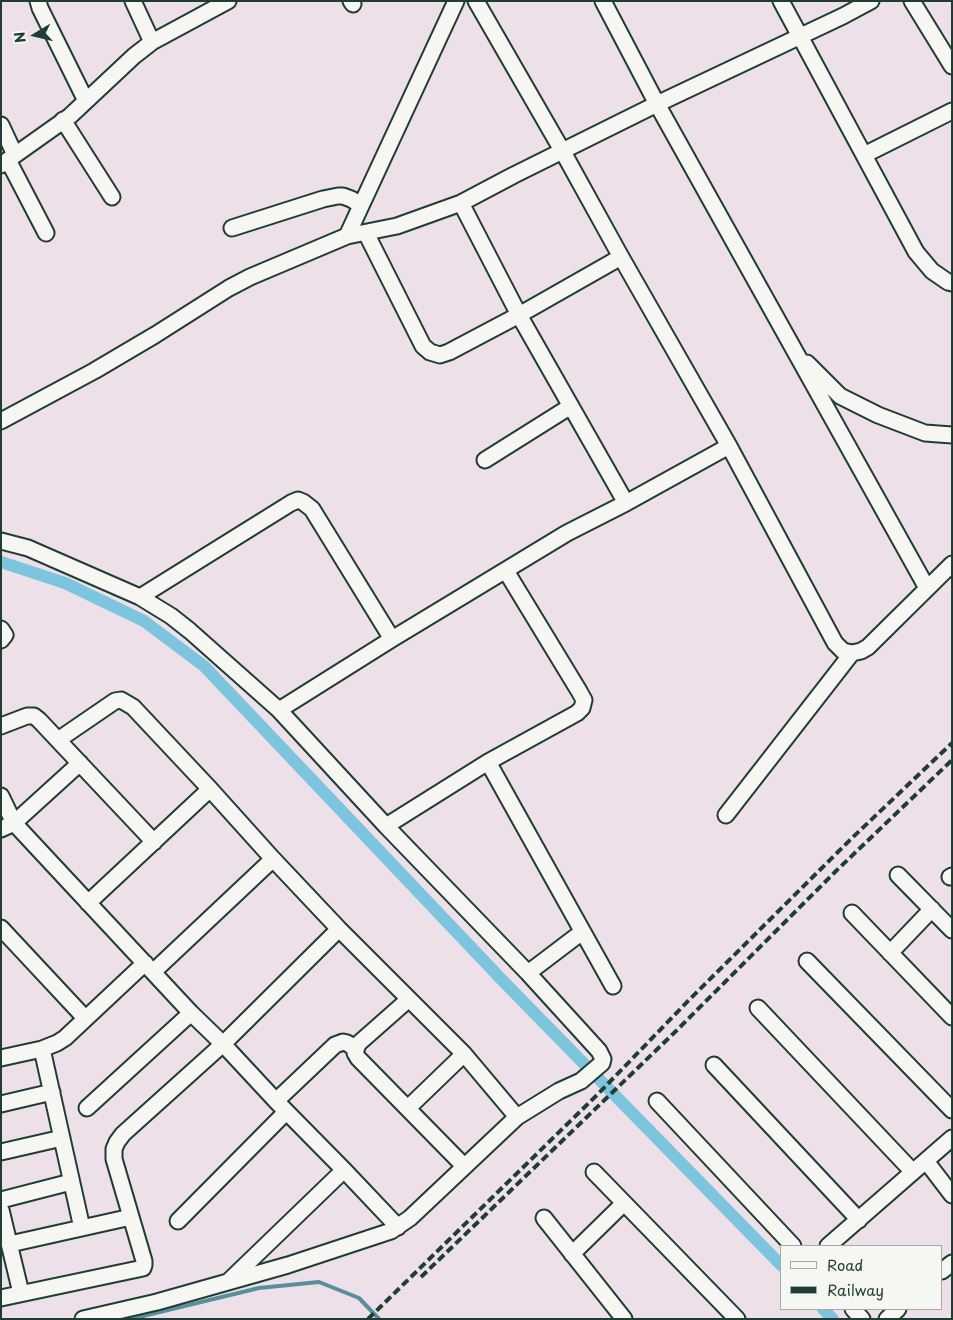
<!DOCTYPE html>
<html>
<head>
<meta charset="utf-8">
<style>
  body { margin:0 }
  #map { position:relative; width:953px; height:1320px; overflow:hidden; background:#ede0e9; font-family:"Playpen Sans",sans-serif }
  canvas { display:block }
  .frame { position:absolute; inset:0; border:2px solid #1f3d34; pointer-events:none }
  .legend { position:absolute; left:780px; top:1245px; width:162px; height:65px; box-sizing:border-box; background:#f6f6f2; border:1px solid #a0aca6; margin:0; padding:6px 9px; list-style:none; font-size:15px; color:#1f3d34 }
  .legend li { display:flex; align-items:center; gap:10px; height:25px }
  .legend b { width:25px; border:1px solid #a0aca6 }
  .north { position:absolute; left:10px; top:10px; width:50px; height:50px; -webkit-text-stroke:4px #f6f6f2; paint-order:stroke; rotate:261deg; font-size:14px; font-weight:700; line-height:20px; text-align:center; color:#1f3d34 }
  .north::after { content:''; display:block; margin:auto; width:18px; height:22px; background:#1f3d34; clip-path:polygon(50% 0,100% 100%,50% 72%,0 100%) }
</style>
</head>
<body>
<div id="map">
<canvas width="953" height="1320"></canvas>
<div class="frame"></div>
<ul class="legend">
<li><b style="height:6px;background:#f6f6f2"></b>Road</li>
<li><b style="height:6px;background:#1f3d34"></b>Railway</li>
</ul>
<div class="north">N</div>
</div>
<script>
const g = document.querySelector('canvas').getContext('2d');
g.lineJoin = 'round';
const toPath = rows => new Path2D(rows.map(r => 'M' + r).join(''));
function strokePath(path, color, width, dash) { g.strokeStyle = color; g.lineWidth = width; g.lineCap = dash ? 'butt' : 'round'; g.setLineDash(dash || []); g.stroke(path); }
strokePath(toPath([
  [131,1319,259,1288,319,1282,359,1298,379,1319]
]), '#578f9a', 4);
strokePath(toPath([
  [1,562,65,583,144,621,204,666,503,981,782,1266],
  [823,1309,833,1319]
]), '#7dc5de', 12);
const minor = toPath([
  [38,1,40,8,86,101],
  [133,1,152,42],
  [351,1,353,4],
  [476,1,563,152,621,257,729,446,835,643,843,651,852,653,861,651,868,647,952,564],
  [603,1,657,104,927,588],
  [781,1,916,252,932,271,948,282,952,283],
  [912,1,952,66],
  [63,120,112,197],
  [1,125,15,155],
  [864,155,952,111],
  [8,160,46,233],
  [1,165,70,116,134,56,152,42,228,1],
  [461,203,519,315,621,257],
  [232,228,323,199,338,196,343,196,351,199,361,205],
  [366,233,423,346,430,352,440,355,449,352,519,315,626,503],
  [347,236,456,1],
  [807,363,840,396,878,415,925,433,952,435],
  [1,421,94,371,155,335,229,288,250,277,347,236,397,226,461,203,514,175,657,104,843,16,871,1],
  [485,460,571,406],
  [1,541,28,548,140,597,171,616,190,631,279,710,386,826,528,973,599,1051,603,1059,602,1063,581,1081,559,1091,517,1117,410,1218,391,1231,288,1265,157,1302,83,1319],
  [140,597,291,503,298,500,303,502,312,509,392,639],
  [1,629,5,635,1,640],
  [279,710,392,639,567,533,626,503,729,446],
  [1,726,27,716,34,716,39,720,154,842],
  [58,740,115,701,121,700,133,707,210,789,273,859,339,929,464,1054,517,1117],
  [488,762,613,986],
  [1,796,14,823,191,1013,223,1044,276,1101,344,1170,398,1227],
  [726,815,852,653],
  [386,826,488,762,577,713,582,708,584,700,579,691,506,571],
  [1,829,14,823,80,763],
  [898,875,952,930],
  [950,877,952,876],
  [88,903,210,789],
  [852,913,952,1017],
  [1,928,85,1018],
  [890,953,932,909],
  [807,961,952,1110],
  [153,972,273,859],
  [528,973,582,932],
  [409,999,358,1044,355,1053,358,1058,464,1166],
  [758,1008,913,1172],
  [42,1049,82,1228],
  [1,1058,42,1049,57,1043,65,1038,145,963],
  [714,1065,859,1220],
  [276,1101,335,1045,343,1042,347,1043,356,1049],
  [657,1101,793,1246],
  [1,1104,52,1092],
  [87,1108,191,1013],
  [408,1108,464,1054],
  [1,1152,62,1138],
  [926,1161,952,1195],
  [594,1172,737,1319],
  [1,1200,71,1182],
  [1,1210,21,1293],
  [544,1218,624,1319],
  [178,1221,286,1112],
  [10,1244,131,1217],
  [828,1246,952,1138],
  [572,1254,624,1203],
  [942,1271,952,1263],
  [230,1280,344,1170],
  [1,1298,143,1268,144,1265,144,1261,114,1159,114,1149,117,1142,123,1134,223,1044,339,929],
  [853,1309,862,1319],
  [887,1319,898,1309]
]);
strokePath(minor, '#1f3d34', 19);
strokePath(minor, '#f6f6f2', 15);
strokePath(toPath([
  [421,1277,674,1033,836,871,952,760],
  [368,1319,598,1094,689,1000,851,839,952,743]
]), '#1f3d34', 4, [8, 4]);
</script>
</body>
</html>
